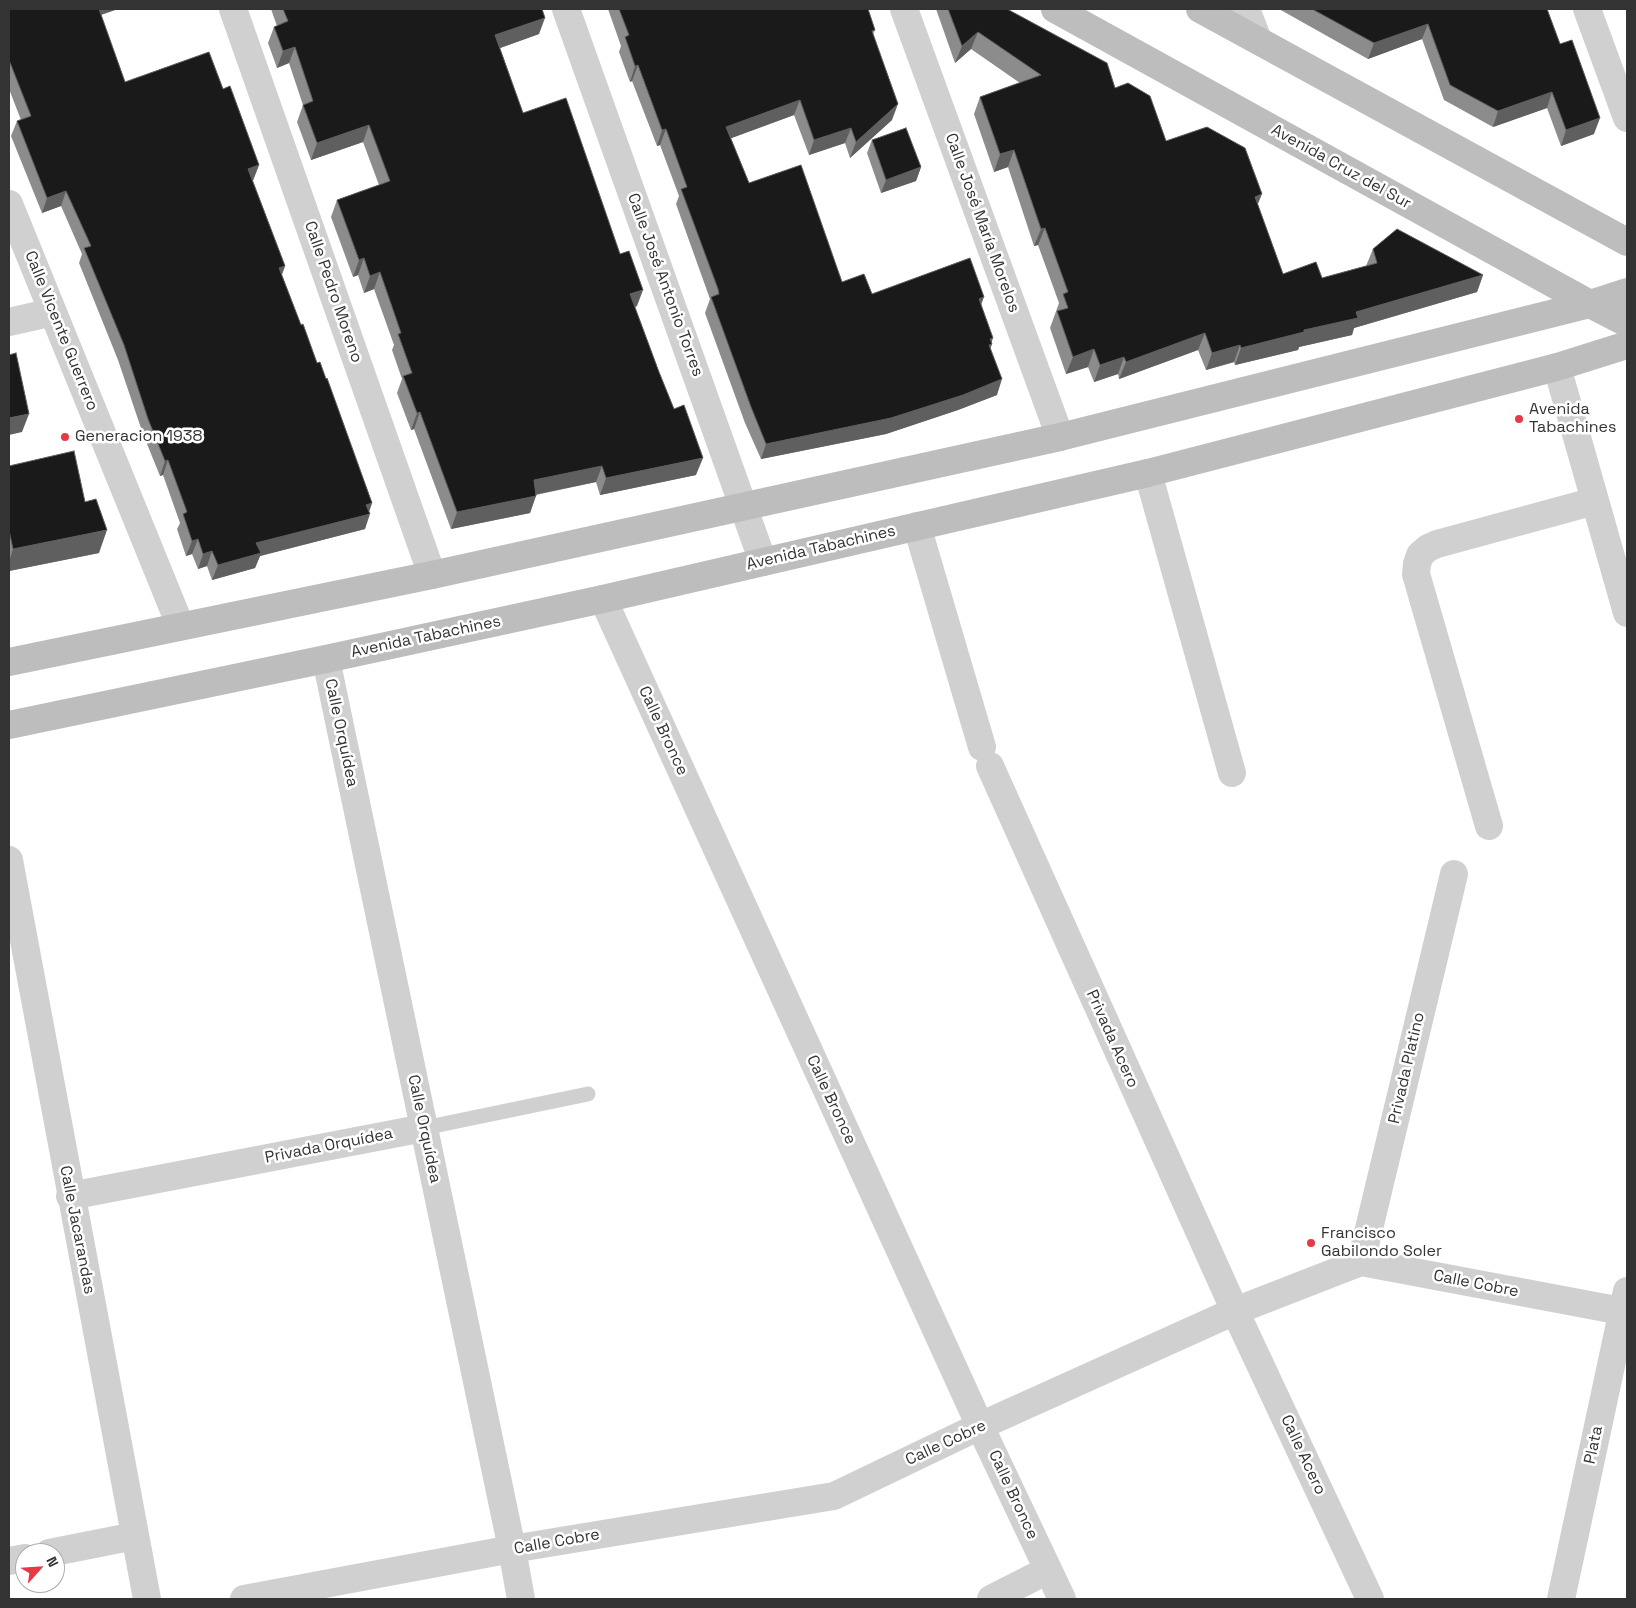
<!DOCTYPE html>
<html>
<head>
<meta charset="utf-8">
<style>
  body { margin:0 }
  #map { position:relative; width:1636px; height:1608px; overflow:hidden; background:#fff; font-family:"Space Grotesk",sans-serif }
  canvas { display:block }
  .frame { position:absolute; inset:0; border:10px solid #333; pointer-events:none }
  .north { position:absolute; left:15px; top:1543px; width:50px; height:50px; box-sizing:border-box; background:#fff; border:1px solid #adadad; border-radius:50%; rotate:64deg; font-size:14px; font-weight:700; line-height:20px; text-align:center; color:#333 }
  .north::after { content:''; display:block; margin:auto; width:18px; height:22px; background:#e63946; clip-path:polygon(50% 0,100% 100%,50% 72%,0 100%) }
</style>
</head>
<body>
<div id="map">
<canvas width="1636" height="1608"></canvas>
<div class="frame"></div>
<div class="north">N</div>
</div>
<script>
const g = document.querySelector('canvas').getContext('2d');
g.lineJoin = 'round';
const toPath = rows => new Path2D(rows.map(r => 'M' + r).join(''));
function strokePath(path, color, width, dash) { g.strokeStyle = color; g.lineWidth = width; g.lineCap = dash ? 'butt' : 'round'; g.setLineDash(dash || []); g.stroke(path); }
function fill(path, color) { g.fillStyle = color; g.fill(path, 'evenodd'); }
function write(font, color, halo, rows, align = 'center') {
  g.font = font + ' "Space Grotesk",sans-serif'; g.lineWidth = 5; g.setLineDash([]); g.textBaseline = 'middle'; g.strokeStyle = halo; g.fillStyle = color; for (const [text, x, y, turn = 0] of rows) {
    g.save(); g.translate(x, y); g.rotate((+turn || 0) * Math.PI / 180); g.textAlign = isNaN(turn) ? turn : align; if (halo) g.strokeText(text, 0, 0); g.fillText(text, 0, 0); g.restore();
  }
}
strokePath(toPath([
  [424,1128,588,1094]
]), '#d0d0d0', 15);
strokePath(toPath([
  [233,9,432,575],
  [566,9,763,562],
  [904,9,1060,437],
  [1246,9,1258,40],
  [1587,9,1627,118],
  [9,204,180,625],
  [9,322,53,312],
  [1557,367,1627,613],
  [1148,473,1232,773],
  [917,526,982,747],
  [603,599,980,1426,1062,1599],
  [326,659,512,1549,521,1599],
  [990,766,1235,1311,1370,1599],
  [1489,826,1416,574,1417,564,1420,555,1428,548,1437,544,1595,501],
  [9,860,147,1599],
  [70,1196,424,1128],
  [1361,1262,1454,874],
  [49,1553,135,1536],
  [9,1561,25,1558],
  [244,1599,512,1549,834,1496,980,1426,1235,1311,1361,1262,1627,1312],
  [991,1599,1048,1570],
  [1561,1599,1627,1291]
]), '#d0d0d0', 28);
strokePath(toPath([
  [1055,9,1590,304,1627,323],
  [1200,9,1627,242],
  [9,662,432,575,1060,437,1590,304,1627,292],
  [9,725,326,659,603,599,1148,473,1557,367,1627,345]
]), '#bdbdbd', 28);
fill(toPath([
  [9,9,118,9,101,15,125,82,223,89,259,165,253,181,285,266,282,275,301,325,317,363,372,503,369,511,365,529,260,556,255,568,212,580,207,566,198,569,192,554,186,556,177,529,180,523,163,475,160,476,143,434,118,360,79,263,82,254,61,206,42,213,11,136,17,121,21,120,9,89],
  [271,9,542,9,539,34,500,48,523,113,637,306,635,307,696,475,600,495,596,482,536,495,530,513,451,529,414,429,411,430,397,393,402,379,392,350,394,345,374,289,364,293,358,275,353,277,331,217,337,200,379,185,363,142,311,160,297,122,303,105,289,63,277,68,268,43,274,27,277,26],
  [608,9,868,9,875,30,873,34,892,120,850,158,845,143,809,155,794,115,731,138,749,183,842,282,872,294,981,304,992,344,990,349,997,395,958,410,886,434,761,459,745,423,705,313,710,299,676,204,679,196,660,145,657,146,632,81,630,82,619,52,621,46],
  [936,9,1007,9,1115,88,1166,141,1258,205,1283,274,1322,278,1366,266,1373,249,1483,275,1477,292,1354,328,1352,335,1299,347,1298,350,1235,365,1234,362,1206,370,1198,350,1119,379,1118,374,1094,382,1088,367,1066,374,1050,328,1059,303,1038,245,1034,246,1008,167,994,172,974,114,980,97,1020,83,971,49,955,63],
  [1279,9,1547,9,1594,134,1561,146,1547,108,1493,127,1444,100,1422,39,1368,59],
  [872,140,921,167,916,181,881,193,867,153],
  [9,466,85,502,99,553,9,571]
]), '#8c8c8c');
fill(toPath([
  [94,9,118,9,91,18],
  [545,18,539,34,489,52,495,35],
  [1428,24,1422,39,1368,59,1374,43],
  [978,32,971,49,955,63,962,46],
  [295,47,289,63,277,68,283,51],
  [638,65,632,81,630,82,635,66],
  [1552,92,1547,108,1493,127,1498,111],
  [800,100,794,115,721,142,726,127],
  [898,104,892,120,850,158,856,142],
  [1600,118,1594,134,1561,146,1566,130],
  [369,125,363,142,311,160,317,143],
  [851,128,845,143,809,155,814,140],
  [666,129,660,145,657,146,662,130],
  [1014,150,1008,167,994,172,1000,154],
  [259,165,253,180,243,184,248,169],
  [921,167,916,181,881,193,886,180],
  [66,191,61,206,42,213,47,198],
  [1262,194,1255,211,1255,197],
  [1045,228,1038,245,1034,246,1041,229],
  [364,258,358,275,353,277,359,260],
  [285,266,279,281,279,268],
  [380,272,374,289,364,293,370,276],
  [1483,275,1477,292,1354,328,1352,335,1299,347,1298,350,1235,365,1241,348,1356,312],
  [643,290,637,306,624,311,630,294],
  [984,297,978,313,979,299],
  [1205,333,1198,350,1119,379,1126,362],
  [993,338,991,344,992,344,986,359,990,339],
  [1240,345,1234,362,1206,370,1212,353],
  [1094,349,1088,367,1066,374,1073,357],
  [1124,357,1118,374,1094,382,1100,365],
  [1002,379,997,395,958,410,886,434,761,459,766,444],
  [420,412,414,429,411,430,417,413],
  [29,414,22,432,9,435,9,418],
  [703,458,696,475,600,495,606,478],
  [168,460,163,475,160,476,165,461],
  [602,466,596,482,528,496,534,480],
  [536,496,530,513,451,529,457,512],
  [372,503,368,515,370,514,365,529,260,556,255,568,212,580,218,565,256,543],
  [107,530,99,553,9,571,9,562,13,549],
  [198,539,192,554,186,556,192,541],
  [212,551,207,566,198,569,203,554]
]), '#5f5f5f');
const building = toPath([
  [9,9,99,9,125,82,209,52,223,89,230,86,259,165,248,169,285,266,279,268,301,325,303,324,317,363,320,362,326,379,327,378,372,503,366,505,370,514,256,543,261,553,218,565,212,551,203,554,198,539,192,541,183,514,187,512,168,460,165,461,148,419,124,345,84,248,91,246,66,191,47,198,17,121,31,116,9,60,9,9],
  [283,9,542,9,545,18,495,35,523,113,566,98,620,254,629,251,643,290,630,294,659,372,674,409,684,405,703,458,606,478,602,466,534,480,536,496,457,512,420,412,417,413,403,376,412,373,398,334,401,333,380,272,370,276,364,258,359,260,337,200,390,181,369,125,317,143,303,105,313,101,295,47,283,51,274,27,288,21,283,9],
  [619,9,868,9,875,30,872,31,898,104,856,142,851,128,814,140,800,100,726,127,749,183,801,165,842,282,864,274,872,294,970,258,984,297,979,299,993,338,990,339,992,344,989,345,1002,379,963,395,891,418,766,444,751,407,711,297,719,294,718,289,681,189,687,187,666,129,662,130,638,65,635,66,625,37,629,35,619,9],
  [948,9,1007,9,1107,63,1115,88,1128,83,1150,96,1166,141,1207,127,1245,148,1262,194,1255,197,1283,274,1316,262,1322,278,1377,263,1373,249,1397,229,1483,275,1356,312,1358,318,1304,330,1304,332,1241,348,1240,345,1212,353,1205,333,1126,362,1124,357,1100,365,1094,349,1073,357,1057,311,1068,308,1063,294,1068,292,1045,228,1041,229,1014,150,1000,154,980,97,1041,75,978,32,962,46,948,9],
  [1312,9,1547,9,1560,44,1572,40,1600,118,1566,130,1552,92,1498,111,1450,85,1428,24,1374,43,1312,9],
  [906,128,921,167,886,180,872,140,906,128],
  [16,353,29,414,9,418,9,355,16,353],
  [74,451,85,502,96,499,107,530,13,549,9,530,9,466,74,451]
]);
fill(building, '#1a1a1a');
strokePath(building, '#5f5f5f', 1);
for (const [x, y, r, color] of [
  [1519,419,5,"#e63946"],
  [65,437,5,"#e63946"],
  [1311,1243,5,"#e63946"]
]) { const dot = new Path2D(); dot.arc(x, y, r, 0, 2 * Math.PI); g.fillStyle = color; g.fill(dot); strokePath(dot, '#fff', 2); }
write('16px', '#333', '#fff', [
  ["Avenida Cruz del Sur",1341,167,29],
  ["Calle José María Morelos",982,223,70],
  ["Calle José Antonio Torres",665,285,70],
  ["Calle Pedro Moreno",333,292,71],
  ["Calle Vicente Guerrero",61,331,68],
  ["Avenida Tabachines",821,548,-13],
  ["Avenida Tabachines",426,637,-12],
  ["Calle Bronce",663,731,65],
  ["Calle Orquídea",341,733,78],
  ["Privada Acero",1112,1039,66],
  ["Privada Platino",1407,1068,-77],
  ["Calle Bronce",831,1100,65],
  ["Calle Orquídea",424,1129,78],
  ["Privada Orquídea",329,1146,-11],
  ["Calle Jacarandas",77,1230,79],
  ["Calle Cobre",1476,1284,11],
  ["Calle Cobre",946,1443,-25],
  ["Plata",1594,1445,-78],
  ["Calle Acero",1303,1455,65],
  ["Calle Bronce",1013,1495,65],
  ["Calle Cobre",557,1542,-10]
]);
write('16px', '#333', '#fff', [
  ["Avenida",1529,410],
  ["Tabachines",1529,428],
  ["Generacion 1938",75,437],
  ["Francisco",1321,1234],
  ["Gabilondo Soler",1321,1252]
], 'left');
</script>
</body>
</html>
